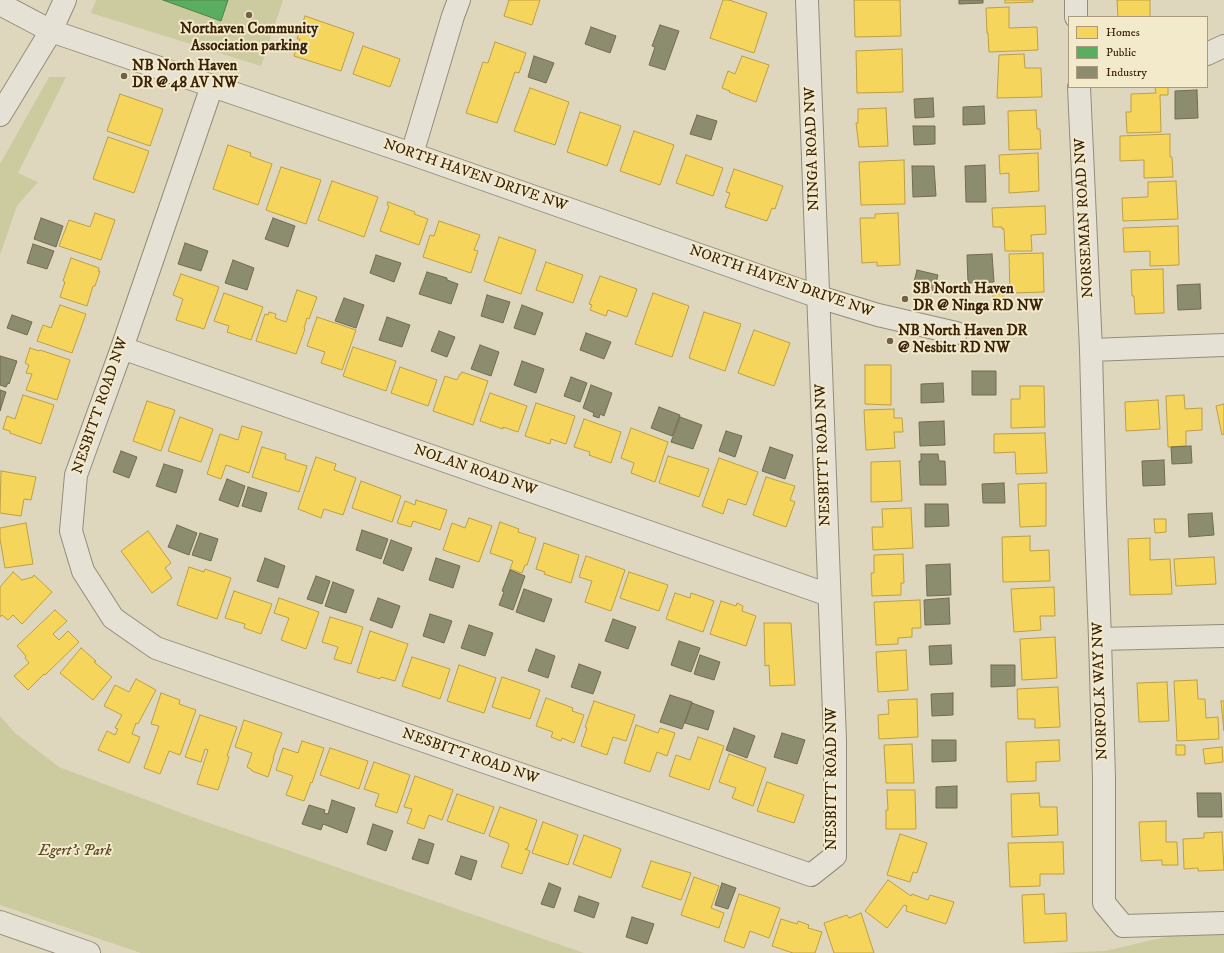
<!DOCTYPE html>
<html>
<head>
<meta charset="utf-8">
<style>
  body { margin:0 }
  #map { position:relative; width:1224px; height:953px; overflow:hidden; background:#dfd7bd; font-family:"IM FELL DW Pica",serif }
  canvas { display:block }
  .legend { position:absolute; left:1068px; top:16px; width:140px; height:72px; box-sizing:border-box; background:#f3eacb; border:1px solid #a99a7d; margin:0; padding:5px 7px; list-style:none; font-size:12px; color:#392208 }
  .legend li { display:flex; align-items:center; gap:8px; height:20px }
  .legend b { width:20px; border:1px solid #a99a7d }
</style>
</head>
<body>
<div id="map">
<canvas width="1224" height="953"></canvas>
<ul class="legend">
<li><b style="height:11px;background:#f6d55c"></b>Homes</li>
<li><b style="height:11px;background:#5aae61"></b>Public</li>
<li><b style="height:11px;background:#8c8c6e"></b>Industry</li>
</ul>
</div>
<script>
const g = document.querySelector('canvas').getContext('2d');
g.lineJoin = 'round';
function fill(path, color) { g.fillStyle = color; g.fill(path, 'evenodd'); }
const toPath = rows => new Path2D(rows.map(r => 'M' + r).join(''));
function strokePath(path, color, width, dash) { g.strokeStyle = color; g.lineWidth = width; g.lineCap = dash ? 'butt' : 'round'; g.setLineDash(dash || []); g.stroke(path); }
function write(font, color, halo, rows, align = 'center') {
  g.font = font + ' "IM FELL DW Pica",serif'; g.lineWidth = 4; g.setLineDash([]); g.textBaseline = 'middle'; g.strokeStyle = halo; g.fillStyle = color; for (const [text, x, y, turn = 0] of rows) {
    g.save(); g.translate(x, y); g.rotate((+turn || 0) * Math.PI / 180); g.textAlign = isNaN(turn) ? turn : align; if (halo) g.strokeText(text, 0, 0); g.fillText(text, 0, 0); g.restore();
  }
}
fill(toPath([
  [96,0,283,0,261,66,91,13],
  [49,77,66,77,18,173,38,182,17,206,0,255,0,164],
  [0,716,15,733,59,767,195,818,584,953,141,953,0,905],
  [1174,935,1224,935,1224,953,1052,953,1105,951]
]), '#cccba0');
const homes = toPath([
  [509,0,540,0,532,25,504,16,509,0],
  [723,0,729,0,767,13,754,53,710,38,723,0],
  [854,0,900,0,901,36,855,37,854,0],
  [1005,0,1033,0,1033,2,1005,3,1005,0],
  [1117,0,1150,0,1150,17,1118,17,1117,0],
  [1009,7,1009,28,1037,27,1038,50,989,52,988,33,987,33,986,8,1009,7],
  [305,16,354,33,341,71,294,56,300,39,297,39,305,16],
  [495,42,526,53,519,73,515,72,497,123,466,113,483,62,488,63,495,42],
  [363,46,400,59,390,87,353,74,363,46],
  [902,49,903,92,857,93,856,51,902,49],
  [1024,54,1025,68,1041,68,1042,97,997,98,999,55,1024,54],
  [742,56,769,65,756,102,729,92,730,91,722,88,728,71,735,74,742,56],
  [1155,87,1168,87,1168,95,1160,95,1161,132,1127,133,1126,112,1131,112,1131,94,1156,93,1155,87],
  [530,88,569,102,555,145,514,131,530,88],
  [120,94,163,109,150,146,107,131,120,94],
  [886,108,888,146,859,147,856,123,858,123,858,109,886,108],
  [1036,110,1037,129,1040,129,1041,149,1009,150,1008,111,1036,110],
  [580,112,621,126,607,166,567,152,580,112],
  [634,131,674,145,660,185,620,171,634,131],
  [1170,134,1170,157,1172,157,1173,177,1144,178,1144,160,1120,161,1120,136,1170,134],
  [108,137,149,151,134,193,93,179,108,137],
  [228,145,251,153,250,156,272,164,258,205,213,189,228,145],
  [1038,153,1039,191,1009,193,1009,173,1000,174,999,155,1038,153],
  [686,155,723,168,713,196,676,183,686,155],
  [904,160,905,204,861,205,859,162,904,160],
  [281,167,321,180,306,224,266,210,281,167],
  [734,169,783,186,775,209,772,208,767,221,725,207,730,193,726,192,734,169],
  [332,181,378,197,364,237,318,220,332,181],
  [1176,181,1178,219,1123,221,1122,198,1148,197,1148,182,1176,181],
  [388,202,415,212,414,214,428,219,419,245,380,231,389,206,387,205,388,202],
  [1045,206,1046,234,1031,235,1032,251,1005,251,1004,229,1002,229,1002,227,993,227,992,208,1045,206],
  [95,213,115,220,101,260,59,246,69,220,90,227,95,213],
  [898,213,900,265,877,266,877,262,862,263,860,218,875,218,875,214,898,213],
  [439,221,480,235,474,250,478,251,471,273,423,257,430,235,434,236,439,221],
  [1178,226,1179,265,1150,266,1150,251,1124,252,1123,228,1178,226],
  [499,237,536,250,521,294,484,281,499,237],
  [1043,253,1044,292,1010,293,1009,254,1043,253],
  [71,258,99,268,98,271,100,271,95,286,93,286,87,306,60,297,65,282,63,281,71,258],
  [546,262,583,275,573,303,536,290,546,262],
  [1163,269,1164,313,1135,314,1134,296,1132,296,1131,270,1163,269],
  [181,274,219,287,204,329,176,320,183,299,173,295,181,274],
  [600,276,637,289,627,317,608,310,606,316,590,310,592,305,589,304,600,276],
  [297,290,317,297,309,319,307,318,304,328,305,329,296,354,256,341,265,314,268,315,269,312,276,314,275,318,286,322,297,290],
  [224,293,263,307,251,340,227,332,229,326,214,321,224,293],
  [653,293,689,306,672,357,635,344,653,293],
  [993,294,1003,294,1003,305,993,305,993,294],
  [60,305,86,314,72,353,37,341,43,325,51,328,60,305],
  [704,312,741,324,725,371,689,358,704,312],
  [317,317,356,330,342,370,321,363,325,352,307,346,317,317],
  [754,330,790,343,774,386,738,373,754,330],
  [353,347,396,361,386,391,343,376,353,347],
  [30,348,39,351,40,350,70,360,57,400,26,390,32,374,26,373,29,365,25,363,30,348],
  [865,365,891,365,891,405,865,404,865,365],
  [400,367,437,380,428,406,391,393,400,367],
  [462,372,488,381,473,425,433,411,445,376,457,380,460,374,461,374,462,372],
  [1020,386,1044,386,1045,427,1011,428,1011,399,1020,399,1020,386],
  [490,393,527,406,518,432,503,427,503,429,480,421,490,393],
  [23,395,54,405,41,444,10,433,10,431,3,429,7,416,15,419,23,395],
  [1184,395,1185,409,1202,408,1202,430,1186,431,1186,446,1168,447,1166,396,1184,395],
  [1158,400,1160,429,1126,431,1125,402,1158,400],
  [147,401,175,410,161,451,133,441,147,401],
  [536,403,575,416,566,444,551,439,550,444,525,436,536,403],
  [1224,404,1224,434,1222,435,1216,406,1224,404],
  [894,409,894,418,902,418,903,432,894,432,895,448,866,450,864,410,894,409],
  [180,417,213,429,201,462,168,451,180,417],
  [584,419,621,432,611,463,589,455,590,452,574,447,584,419],
  [242,426,262,432,249,473,226,465,221,479,207,474,220,434,238,440,242,426],
  [631,428,668,442,655,482,631,473,634,463,621,458,631,428],
  [1045,433,1047,473,1016,474,1015,452,994,453,994,434,1045,433],
  [262,447,286,454,285,459,307,466,299,492,252,477,262,447],
  [668,456,709,469,699,497,659,483,668,456],
  [316,457,336,464,334,470,356,478,343,515,324,509,321,518,298,509,316,457],
  [719,458,758,472,746,505,728,499,723,514,702,506,719,458],
  [900,461,902,501,871,502,871,462,900,461],
  [1,471,36,477,31,500,24,499,21,516,0,513,1,471],
  [766,477,795,486,790,500,795,502,786,527,753,515,766,477],
  [361,481,401,496,392,522,352,508,361,481],
  [1046,483,1046,526,1020,527,1018,484,1046,483],
  [416,500,447,510,440,530,413,521,411,527,397,523,405,501,415,505,416,500],
  [911,508,913,548,873,550,872,527,883,527,882,509,911,508],
  [469,518,492,526,479,562,443,550,452,523,465,528,469,518],
  [1154,519,1166,519,1166,532,1155,533,1154,519],
  [500,522,519,529,518,532,536,538,527,565,525,565,522,573,510,569,513,561,490,553,500,522],
  [26,523,33,564,5,568,0,539,0,528,26,523],
  [148,531,171,563,165,568,172,578,152,593,121,551,148,531],
  [1030,536,1030,551,1049,550,1050,581,1003,582,1002,537,1030,536],
  [1150,538,1150,560,1170,559,1172,594,1130,595,1128,539,1150,538],
  [544,543,579,555,571,583,544,574,545,572,536,569,544,543],
  [903,554,904,583,901,583,901,595,872,596,871,573,874,573,874,555,903,554],
  [586,556,625,570,611,611,585,602,592,581,579,577,586,556],
  [1214,557,1216,584,1176,586,1174,559,1214,557],
  [189,567,204,572,205,569,231,578,217,619,177,605,189,567],
  [13,572,22,580,33,577,34,575,52,592,22,624,13,615,8,620,2,615,0,617,0,587,13,572],
  [629,572,668,585,659,611,620,598,629,572],
  [1054,587,1055,616,1040,616,1041,630,1014,632,1011,589,1054,587],
  [234,591,272,604,261,634,244,628,245,624,225,618,234,591],
  [675,593,690,598,691,593,714,601,703,632,666,619,675,593],
  [279,598,319,612,306,649,281,640,289,618,274,613,279,598],
  [920,600,921,628,912,628,912,637,898,638,898,644,876,645,874,602,920,600],
  [721,601,736,606,737,603,743,606,742,611,756,616,746,646,710,634,721,601],
  [55,610,67,621,53,634,59,640,68,631,79,642,45,675,44,674,28,690,14,676,29,663,25,658,26,656,17,646,55,610],
  [330,617,363,627,351,664,334,659,338,647,322,642,330,617],
  [764,623,791,623,795,685,770,686,769,665,765,666,764,623],
  [370,631,408,644,395,681,381,677,380,679,357,672,370,631],
  [1055,637,1057,678,1022,680,1020,639,1055,637],
  [81,648,96,661,94,662,112,677,93,700,60,673,81,648],
  [906,650,908,690,878,692,876,652,906,650],
  [412,657,450,669,440,699,402,686,412,657],
  [459,665,496,678,484,713,447,701,459,665],
  [502,677,540,690,530,719,492,707,502,677],
  [136,679,156,690,138,724,136,723,132,734,140,737,129,763,98,750,107,731,115,735,118,729,115,728,122,715,104,706,115,685,129,692,136,679],
  [1197,680,1198,699,1205,699,1206,718,1218,717,1219,739,1177,741,1174,681,1197,680],
  [1167,682,1169,721,1139,722,1137,683,1167,682],
  [1058,687,1060,727,1035,728,1035,719,1018,719,1017,689,1058,687],
  [161,693,180,700,179,704,196,710,180,755,169,751,160,774,144,768,159,726,151,724,161,693],
  [546,698,573,708,572,711,584,715,574,743,562,738,561,741,551,737,553,732,536,726,546,698],
  [917,699,918,737,879,739,878,715,889,714,888,700,917,699],
  [594,701,635,715,626,741,613,737,607,755,581,746,587,728,585,727,594,701],
  [1221,701,1224,701,1224,731,1221,701],
  [200,715,237,727,227,756,229,757,218,790,197,784,208,750,205,749,201,762,185,757,200,715],
  [244,720,282,733,273,758,274,758,268,777,252,771,252,770,247,767,252,753,235,747,244,720],
  [636,725,658,733,660,728,675,733,667,756,657,752,650,772,624,763,636,725],
  [698,737,724,746,709,790,669,776,676,755,690,760,698,737],
  [1059,740,1060,761,1036,762,1036,781,1007,782,1006,742,1059,740],
  [302,741,324,748,312,783,311,782,304,801,286,795,293,776,276,770,283,748,298,753,302,741],
  [912,744,914,783,886,783,884,745,912,744],
  [1176,745,1185,745,1185,755,1176,755,1176,745],
  [1222,747,1223,762,1205,764,1203,749,1222,747],
  [330,748,368,761,359,789,320,775,330,748],
  [729,754,766,768,753,806,732,798,736,788,719,782,729,754],
  [374,762,410,775,397,813,375,806,379,794,364,789,374,762],
  [415,776,453,790,442,820,429,815,424,829,407,823,412,809,404,807,415,776],
  [767,782,804,795,794,823,757,811,767,782],
  [887,790,915,790,916,829,886,829,886,810,888,810,887,790],
  [1039,793,1040,807,1057,807,1058,835,1012,837,1011,794,1039,793],
  [457,794,494,807,484,834,447,821,457,794],
  [500,807,537,820,527,849,525,849,530,851,522,874,501,867,509,845,508,843,489,836,500,807],
  [1166,821,1166,842,1177,842,1178,865,1162,865,1162,860,1141,861,1139,822,1166,821],
  [543,822,578,835,568,865,532,853,543,822],
  [1222,832,1224,870,1198,871,1198,868,1184,869,1183,839,1204,838,1204,833,1222,832],
  [900,834,927,843,917,873,913,872,910,882,887,875,900,834],
  [584,835,621,849,611,878,573,864,584,835],
  [1063,842,1064,874,1040,874,1040,886,1010,887,1008,843,1063,842],
  [651,861,691,873,681,900,642,887,651,861],
  [694,877,719,886,711,908,724,913,719,928,681,915,694,877],
  [888,880,911,896,912,894,928,900,930,895,954,902,946,924,906,911,907,906,904,905,887,928,865,911,888,880],
  [739,894,780,908,769,938,750,931,744,948,724,941,739,894],
  [1044,894,1045,914,1066,913,1067,941,1024,943,1022,895,1044,894],
  [861,913,874,953,834,953,824,923,847,915,849,918,861,913],
  [781,919,797,924,798,921,809,925,808,928,822,932,815,953,793,953,772,946,781,919]
]);
fill(homes, '#f6d55c');
strokePath(homes, '#bd9f43', 1);
const public = toPath([
  [163,0,228,0,221,21,163,0]
]);
fill(public, '#5aae61');
strokePath(public, '#508446', 1);
const industry = toPath([
  [959,0,983,0,983,3,959,4,959,0],
  [660,25,679,31,665,70,649,65,655,47,652,46,660,25],
  [591,27,616,36,610,53,585,44,591,27],
  [534,56,554,63,546,83,528,77,534,56],
  [1197,90,1198,118,1175,119,1175,91,1197,90],
  [933,98,934,117,915,118,914,99,933,98],
  [984,106,985,124,963,125,963,107,984,106],
  [697,115,717,121,711,140,690,134,697,115],
  [913,126,935,126,935,144,914,145,913,126],
  [985,165,986,202,966,202,965,166,985,165],
  [912,166,934,166,936,196,913,197,912,166],
  [41,218,63,226,56,247,34,239,41,218],
  [273,218,295,226,288,247,265,239,273,218],
  [185,243,208,251,201,271,178,264,185,243],
  [33,244,54,251,47,269,27,263,33,244],
  [992,254,994,282,968,283,967,255,992,254],
  [376,255,401,263,394,282,370,273,376,255],
  [233,260,254,268,247,290,225,283,233,260],
  [917,270,938,275,934,291,913,286,917,270],
  [427,272,447,278,447,280,458,284,451,304,419,294,427,272],
  [1200,284,1201,309,1178,310,1177,285,1200,284],
  [487,295,510,302,503,323,481,316,487,295],
  [344,298,364,305,356,328,335,321,344,298],
  [522,305,543,313,535,335,514,328,522,305],
  [12,315,32,322,27,335,7,328,12,315],
  [387,317,410,325,402,347,379,340,387,317],
  [439,331,455,337,447,357,431,351,439,331],
  [586,333,611,342,604,359,580,350,586,333],
  [480,345,499,352,491,376,471,369,480,345],
  [0,356,17,361,9,384,8,383,6,387,0,385,0,356],
  [522,361,544,369,536,393,514,385,522,361],
  [972,371,996,371,996,395,972,395,972,371],
  [571,377,587,383,580,402,564,396,571,377],
  [943,383,944,402,921,403,921,384,943,383],
  [591,385,612,393,604,416,600,414,599,418,593,416,594,413,583,408,591,385],
  [0,390,6,392,0,411,0,390],
  [659,407,680,415,672,436,651,428,659,407],
  [680,417,702,425,693,449,671,442,680,417],
  [944,421,945,445,920,446,919,422,944,421],
  [726,431,742,436,735,457,719,451,726,431],
  [1191,446,1192,463,1172,464,1171,447,1191,446],
  [770,447,793,455,785,479,762,471,770,447],
  [121,451,137,457,129,478,113,472,121,451],
  [921,454,938,454,939,461,945,461,946,485,920,485,919,461,921,461,921,454],
  [1164,460,1165,485,1143,486,1142,461,1164,460],
  [164,464,183,470,176,493,156,486,164,464],
  [227,479,245,486,238,507,219,500,227,479],
  [1004,483,1005,503,983,503,982,484,1004,483],
  [248,487,267,493,261,512,242,506,248,487],
  [925,504,948,504,949,526,925,527,925,504],
  [1212,513,1214,535,1189,537,1188,514,1212,513],
  [177,525,197,533,189,555,168,547,177,525],
  [362,530,388,539,381,559,356,550,362,530],
  [200,533,218,539,211,561,192,555,200,533],
  [391,540,412,548,403,571,383,563,391,540],
  [265,558,285,566,278,588,257,581,265,558],
  [436,558,460,566,453,588,429,580,436,558],
  [950,564,951,595,927,596,926,565,950,564],
  [510,570,525,576,513,610,499,605,504,592,502,591,510,570],
  [316,576,330,581,322,604,307,599,316,576],
  [333,582,354,590,346,613,325,606,333,582],
  [524,589,552,599,544,622,516,612,524,589],
  [378,598,400,606,392,628,370,620,378,598],
  [949,598,950,624,925,625,924,600,949,598],
  [430,614,452,621,444,643,423,636,430,614],
  [613,619,636,627,628,649,605,641,613,619],
  [469,625,493,633,485,656,461,648,469,625],
  [679,641,700,648,691,672,671,665,679,641],
  [951,645,952,664,930,665,929,646,951,645],
  [536,649,555,656,548,678,528,671,536,649],
  [700,655,720,662,714,680,694,674,700,655],
  [579,664,601,672,593,694,571,687,579,664],
  [991,665,1015,665,1015,686,991,687,991,665],
  [953,693,953,715,932,716,931,694,953,693],
  [670,695,692,702,682,729,660,722,670,695],
  [692,703,714,711,708,730,685,723,692,703],
  [734,728,755,736,747,758,726,750,734,728],
  [782,733,805,740,797,764,774,757,782,733],
  [932,740,956,740,956,761,932,762,932,740],
  [957,786,957,808,936,808,936,787,957,786],
  [1197,793,1221,793,1222,817,1198,817,1197,793],
  [332,800,355,808,347,833,323,824,321,830,302,824,309,805,325,810,324,813,328,814,332,800],
  [373,824,393,831,386,851,367,844,373,824],
  [419,839,434,844,428,864,412,859,419,839],
  [461,856,477,861,471,880,455,874,461,856],
  [549,883,561,888,554,908,541,904,549,883],
  [722,883,736,888,728,909,715,905,722,883],
  [579,896,599,903,594,918,574,911,579,896],
  [632,917,654,924,647,944,626,937,632,917]
]);
fill(industry, '#8c8c6e');
strokePath(industry, '#736c4f', 1);
const minor = toPath([
  [1076,0,1076,17],
  [0,4,51,31,412,154,819,297,878,315,956,333],
  [1207,54,1224,46],
  [212,86,122,348,76,475,71,531,83,571,113,618,156,648,811,875,835,856,835,740,807,0],
  [1079,87,1091,350,1095,505,1100,639,1104,778,1104,903,1123,926,1224,923],
  [0,115,51,31,65,0],
  [412,154,453,16,459,0],
  [122,348,829,595],
  [1091,350,1224,345],
  [1100,639,1224,636],
  [0,922,89,953]
]);
strokePath(minor, '#938c7a', 24);
strokePath(minor, '#e5e1d4', 22);
for (const [x, y, r, color] of [
  [249,15,4,"#736147"],
  [124,76,4,"#736147"],
  [905,299,4,"#736147"],
  [890,341,4,"#736147"]
]) { const dot = new Path2D(); dot.arc(x, y, r, 0, 2 * Math.PI); g.fillStyle = color; g.fill(dot); strokePath(dot, '#f3eacb', 1.5); }
write('bold 15px', '#392208', '#f3eacb', [
  ["Northaven Community",249,30,"center"],
  ["Association parking",249,47,"center"],
  ["NB North Haven",132,67],
  ["DR @ 48 AV NW",132,84],
  ["SB North Haven",913,290],
  ["DR @ Ninga RD NW",913,307],
  ["NB North Haven DR",898,332],
  ["@ Nesbitt RD NW",898,349]
], 'left');
write('15px', '#392208', '#f3eacb', [
  ["NINGA ROAD NW",813,149,-92],
  ["NORTH HAVEN DRIVE NW",475,176,19],
  ["NORSEMAN ROAD NW",1085,218,-93],
  ["NORTH HAVEN DRIVE NW",781,282,19],
  ["NESBITT ROAD NW",101,406,-71],
  ["NESBITT ROAD NW",824,455,-92],
  ["NOLAN ROAD NW",475,471,19],
  ["NORFOLK WAY NW",1101,691,-92],
  ["NESBITT ROAD NW",470,757,19],
  ["NESBITT ROAD NW",833,779,-90]
]);
write('italic 15px', '#5a4a28', '#f3eacb', [
  ["Egert's Park",75,852]
]);
</script>
</body>
</html>
